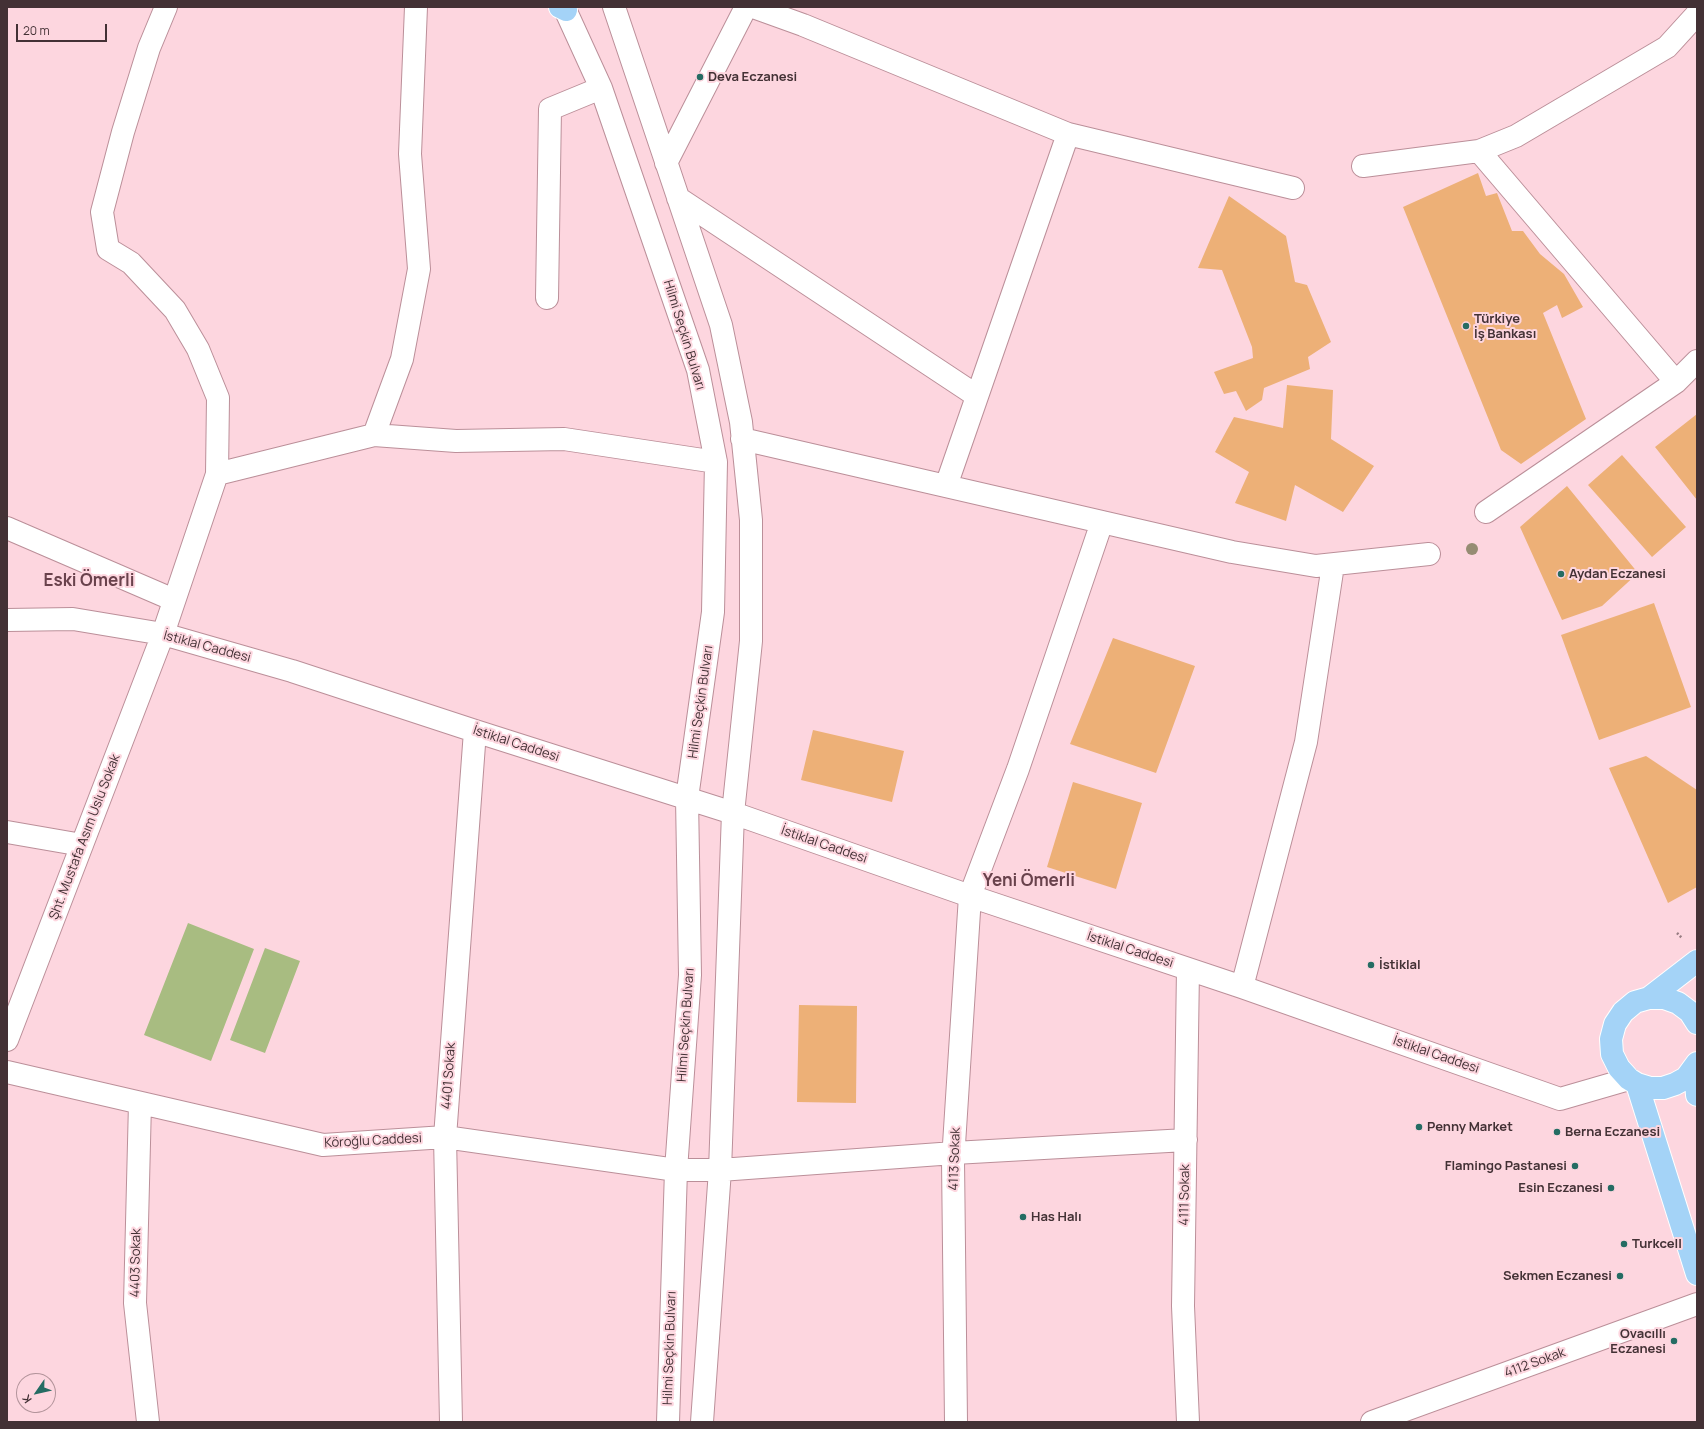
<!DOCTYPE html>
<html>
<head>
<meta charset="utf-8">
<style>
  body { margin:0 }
  #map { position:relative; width:1704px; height:1429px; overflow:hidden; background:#fdd6df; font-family:Manrope,sans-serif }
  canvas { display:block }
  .frame { position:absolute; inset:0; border:8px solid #433135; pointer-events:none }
  .north { position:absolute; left:16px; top:1373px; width:40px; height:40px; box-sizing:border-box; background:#fdd6df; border:1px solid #b3949b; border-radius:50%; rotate:236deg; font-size:11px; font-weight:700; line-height:16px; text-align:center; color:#433135 }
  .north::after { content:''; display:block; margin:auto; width:14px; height:18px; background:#256c63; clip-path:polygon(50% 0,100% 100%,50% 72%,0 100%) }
  .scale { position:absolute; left:16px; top:24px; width:91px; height:18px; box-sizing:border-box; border:2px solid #433135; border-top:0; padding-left:5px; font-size:12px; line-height:14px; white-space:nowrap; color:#433135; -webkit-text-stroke:3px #fdd6df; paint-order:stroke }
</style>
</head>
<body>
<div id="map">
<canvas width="1704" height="1429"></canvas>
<div class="frame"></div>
<div class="north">K</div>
<div class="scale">20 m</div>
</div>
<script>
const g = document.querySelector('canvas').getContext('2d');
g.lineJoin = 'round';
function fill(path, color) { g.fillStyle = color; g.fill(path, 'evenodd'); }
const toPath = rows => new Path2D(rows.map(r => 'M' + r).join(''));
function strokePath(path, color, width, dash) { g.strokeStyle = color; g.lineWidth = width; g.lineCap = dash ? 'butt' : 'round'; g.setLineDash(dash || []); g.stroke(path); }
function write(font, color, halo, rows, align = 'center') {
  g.font = font + ' Manrope,sans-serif'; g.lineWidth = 4; g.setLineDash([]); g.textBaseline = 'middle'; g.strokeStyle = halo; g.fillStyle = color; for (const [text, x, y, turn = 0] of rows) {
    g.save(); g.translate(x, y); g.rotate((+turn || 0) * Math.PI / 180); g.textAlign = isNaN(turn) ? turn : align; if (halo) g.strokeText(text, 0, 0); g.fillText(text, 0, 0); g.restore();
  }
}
fill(toPath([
  [188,923,254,949,211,1061,144,1035],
  [265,948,300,961,265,1053,230,1040]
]), '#a8bc81');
fill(toPath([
  [1478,173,1486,196,1497,193,1512,231,1523,231,1540,254,1564,274,1583,307,1562,318,1557,305,1543,313,1586,419,1521,464,1501,450,1403,207],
  [1229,196,1286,236,1295,282,1307,285,1331,342,1308,357,1310,369,1264,388,1262,400,1246,411,1236,391,1224,394,1214,372,1253,358,1252,347,1222,270,1198,268],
  [1287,385,1333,390,1331,439,1374,466,1343,512,1295,485,1286,521,1235,503,1249,472,1215,452,1234,417,1283,428],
  [1697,414,1697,500,1655,447],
  [1622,455,1686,527,1652,557,1588,485],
  [1567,486,1638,573,1602,606,1562,620,1520,527],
  [1654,603,1691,707,1599,740,1561,635],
  [1113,638,1195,666,1156,773,1070,744],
  [813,730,904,751,892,802,801,780],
  [1646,756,1697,790,1697,887,1668,903,1609,768],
  [1073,782,1142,803,1116,889,1047,867],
  [799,1005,857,1006,856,1103,797,1102]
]), '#edb077');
const minor = toPath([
  [564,7,601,88,698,370,716,462,713,612,687,798,690,975,676,1170,668,1422],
  [614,7,721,325,741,422,751,520,751,641,733,813,720,1170,702,1422],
  [753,7,803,25,1068,134,1293,188],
  [1479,151,1676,382],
  [666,163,746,7],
  [1363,166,1479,151,1516,136,1667,47,1697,14],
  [678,198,977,396],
  [547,298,550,109,601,88],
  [374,435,402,359,419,269,410,154,416,7],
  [742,439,1232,552,1316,566,1429,554],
  [217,474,374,435,456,441,564,439,716,462],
  [946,486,1068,134],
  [1486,512,1676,382,1697,361],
  [7,528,174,600],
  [7,620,73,619,163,634,292,671,475,731,733,813,970,896,1242,987,1560,1099,1629,1079],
  [7,832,82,845],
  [1188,969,1183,1306,1188,1422],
  [1242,987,1306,742,1333,565],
  [7,1040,163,634,217,474,218,398,198,349,175,310,131,263,108,249,102,212,123,132,149,48,166,7],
  [7,1072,323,1145,445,1137,676,1170,720,1170,954,1153,1186,1140],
  [140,1103,135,1303,148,1422],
  [451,1422,445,1137,475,731],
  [956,1422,953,1160,970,896,1018,769,1102,522],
  [1372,1422,1697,1304]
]);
const major = toPath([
  [560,7,566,10],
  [1649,998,1697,961],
  [1697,1023,1690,1012,1678,1003,1664,998,1649,998,1635,1002,1623,1012,1615,1024,1611,1039,1612,1054,1619,1068,1629,1079,1637,1084,1650,1088,1663,1088,1675,1084,1686,1078,1697,1063],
  [1695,1068,1697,1095],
  [1637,1084,1697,1274]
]);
strokePath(minor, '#bb8f99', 24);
strokePath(major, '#fff', 24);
strokePath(toPath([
  [1677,933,1682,938]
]), '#987d83', 2.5, [2, 2]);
strokePath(minor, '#fff', 22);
strokePath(major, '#a4d3f7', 22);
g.fillStyle = '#968c73';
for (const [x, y] of [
  [1472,549]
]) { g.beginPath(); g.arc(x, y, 6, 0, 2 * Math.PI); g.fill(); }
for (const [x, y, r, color] of [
  [700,77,4,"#256c63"],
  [1466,326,4,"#256c63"],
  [1561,574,4,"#256c63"],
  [1371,965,4,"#256c63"],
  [1419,1127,4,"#256c63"],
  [1557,1132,4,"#256c63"],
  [1575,1166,4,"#256c63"],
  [1611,1188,4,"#256c63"],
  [1023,1217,4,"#256c63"],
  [1624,1244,4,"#256c63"],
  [1620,1276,4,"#256c63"],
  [1674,1341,4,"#256c63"]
]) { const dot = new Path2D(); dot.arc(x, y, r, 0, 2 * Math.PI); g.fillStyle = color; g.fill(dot); strokePath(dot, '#fdd6df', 1.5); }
write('bold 13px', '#433135', '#fdd6df', [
  ["Deva Eczanesi",708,77],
  ["Türkiye",1474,319],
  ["İş Bankası",1474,334],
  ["Aydan Eczanesi",1569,574],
  ["İstiklal",1379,965],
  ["Penny Market",1427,1127],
  ["Berna Eczanesi",1565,1132],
  ["Flamingo Pastanesi",1567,1166,"right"],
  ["Esin Eczanesi",1603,1188,"right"],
  ["Has Halı",1031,1217],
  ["Turkcell",1632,1244],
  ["Sekmen Eczanesi",1612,1276,"right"],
  ["Ovacıllı",1666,1334,"right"],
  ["Eczanesi",1666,1349,"right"]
], 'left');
write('13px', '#433135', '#fdd6df', [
  ["Hilmi Seçkin Bulvarı",684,335,73],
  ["İstiklal Caddesi",207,647,15],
  ["Hilmi Seçkin Bulvarı",701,702,-82],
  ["İstiklal Caddesi",516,744,18],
  ["Şht. Mustafa Asım Uslu Sokak",85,837,-69],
  ["İstiklal Caddesi",824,845,19],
  ["İstiklal Caddesi",1130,950,18],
  ["Hilmi Seçkin Bulvarı",686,1025,-86],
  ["İstiklal Caddesi",1436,1055,19],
  ["4401 Sokak",449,1076,-86],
  ["Köroğlu Caddesi",373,1141,-3],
  ["4113 Sokak",955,1159,-88],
  ["4111 Sokak",1185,1195,-89],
  ["4403 Sokak",136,1263,-89],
  ["Hilmi Seçkin Bulvarı",670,1348,-88],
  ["4112 Sokak",1535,1363,-20]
]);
write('bold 17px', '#69424c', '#fdd6df', [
  ["Eski Ömerli",89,581],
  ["Yeni Ömerli",1029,881]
]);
</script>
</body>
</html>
